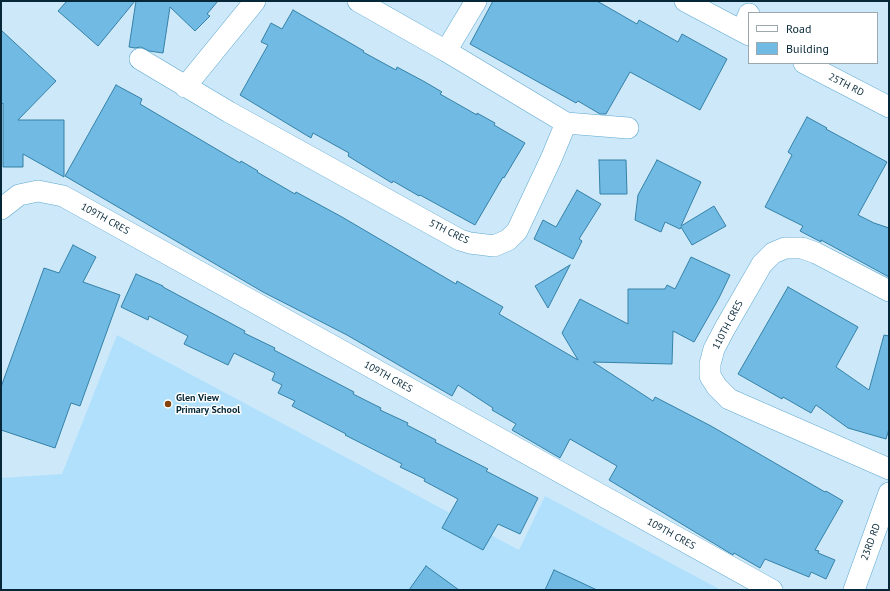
<!DOCTYPE html>
<html>
<head>
<meta charset="utf-8">
<style>
  body { margin:0 }
  #map { position:relative; width:890px; height:591px; overflow:hidden; background:#cce8f9; font-family:"PT Sans",sans-serif }
  canvas { display:block }
  .frame { position:absolute; inset:0; border:2px solid #062737; pointer-events:none }
  .legend { position:absolute; left:748px; top:12px; width:130px; height:52px; box-sizing:border-box; background:#fff; border:1px solid #9ba9af; margin:0; padding:5px 7px; list-style:none; font-size:12px; color:#062737 }
  .legend li { display:flex; align-items:center; gap:8px; height:20px }
  .legend b { width:20px; border:1px solid #9ba9af }
</style>
</head>
<body>
<div id="map">
<canvas width="890" height="591"></canvas>
<div class="frame"></div>
<ul class="legend">
<li><b style="height:5px;background:#fff"></b>Road</li>
<li><b style="height:11px;background:#70bae3"></b>Building</li>
</ul>
</div>
<script>
const g = document.querySelector('canvas').getContext('2d');
g.lineJoin = 'round';
function fill(path, color) { g.fillStyle = color; g.fill(path, 'evenodd'); }
const toPath = rows => new Path2D(rows.map(r => 'M' + r).join(''));
function strokePath(path, color, width, dash) { g.strokeStyle = color; g.lineWidth = width; g.lineCap = dash ? 'butt' : 'round'; g.setLineDash(dash || []); g.stroke(path); }
function write(font, color, halo, rows, align = 'center') {
  g.font = font + ' "PT Sans",sans-serif'; g.lineWidth = 3; g.setLineDash([]); g.textBaseline = 'middle'; g.strokeStyle = halo; g.fillStyle = color; for (const [text, x, y, turn = 0] of rows) {
    g.save(); g.translate(x, y); g.rotate((+turn || 0) * Math.PI / 180); g.textAlign = isNaN(turn) ? turn : align; if (halo) g.strokeText(text, 0, 0); g.fillText(text, 0, 0); g.restore();
  }
}
fill(toPath([
  [117,335,519,550,545,496,721,590,1,590,1,478,62,474]
]), '#b0e0fc');
const building = toPath([
  [67,1,135,1,98,46,58,11,67,1],
  [136,1,218,1,207,14,210,16,195,31,170,7,163,53,149,51,141,47,135,48,129,47,136,1],
  [493,1,597,1,637,24,639,20,678,42,682,34,727,59,700,110,630,72,606,114,600,114,578,101,576,103,470,44,493,1],
  [293,10,364,51,363,52,396,70,397,67,425,82,442,92,440,94,477,115,477,113,495,123,494,125,525,143,504,178,503,177,475,225,420,195,419,196,393,181,392,183,348,156,349,153,313,133,311,138,240,95,268,45,261,42,271,23,282,29,293,10],
  [1,30,56,81,18,120,64,120,64,177,23,154,23,167,3,167,3,103,1,105,1,30],
  [116,85,142,99,140,104,240,163,241,161,258,171,257,172,295,194,296,192,342,217,456,284,457,281,503,307,499,314,578,360,562,333,580,299,628,324,628,289,665,289,667,285,675,289,691,257,730,275,719,298,694,342,673,331,672,364,593,362,653,401,655,397,711,426,825,492,826,491,843,501,815,550,819,551,818,553,835,560,826,579,811,572,809,577,765,559,760,568,734,553,733,555,609,480,617,466,570,439,560,458,512,430,516,424,492,410,493,408,458,385,452,396,347,335,263,292,65,176,116,85],
  [807,117,827,128,826,129,887,162,858,215,874,223,889,228,889,277,821,240,821,242,800,231,803,226,765,207,792,155,788,152,807,117],
  [599,160,626,160,627,194,600,194,599,160],
  [657,160,701,182,681,226,714,206,726,226,692,245,681,227,680,229,665,222,661,232,635,220,638,195,657,160],
  [577,190,601,204,579,239,582,241,573,259,534,239,543,220,556,227,577,190],
  [73,245,96,257,83,282,120,295,80,406,71,403,55,448,1,430,1,387,44,268,59,273,73,245],
  [570,265,548,308,535,286,570,265],
  [136,274,163,286,163,287,245,331,244,333,275,348,274,350,354,392,353,394,381,408,380,410,408,423,407,425,436,440,435,442,488,469,486,471,538,498,520,534,498,524,483,550,442,528,458,499,424,481,425,479,400,467,402,464,345,435,346,434,292,406,295,401,278,393,282,385,272,380,275,373,234,353,228,365,184,344,188,336,149,316,148,320,121,307,136,274],
  [788,287,858,327,836,367,869,390,884,335,889,336,889,429,886,439,848,428,816,405,811,413,783,397,782,399,738,374,788,287],
  [426,566,459,590,409,590,426,566],
  [554,570,597,590,545,590,554,570]
]);
fill(building, '#70bae3');
strokePath(building, '#3581a7', 1);
const minor = toPath([
  [358,1,446,51,566,123,628,128],
  [685,1,749,35],
  [742,31,749,14],
  [446,51,476,1],
  [140,59,229,112,460,240,470,243,494,246,508,240,517,231,551,159,566,123],
  [804,63,889,107],
  [185,87,255,1],
  [1,209,19,195,38,191,63,196,772,590],
  [889,291,816,253,802,248,785,248,773,253,762,264,725,328,714,349,710,364,710,376,717,387,729,399,889,469],
  [854,590,889,493]
]);
strokePath(minor, '#5da8d0', 22);
strokePath(minor, '#fff', 21);
for (const [x, y, r, color] of [
  [168,404,4,"#84430d"]
]) { const dot = new Path2D(); dot.arc(x, y, r, 0, 2 * Math.PI); g.fillStyle = color; g.fill(dot); strokePath(dot, '#fff', 1.5); }
write('10px', '#062737', '#fff', [
  ["25TH RD",846,85,27],
  ["109TH CRES",105,219,29],
  ["5TH CRES",449,232,26],
  ["110TH CRES",728,325,-62],
  ["109TH CRES",388,377,29],
  ["109TH CRES",671,534,29],
  ["23RD RD",871,542,-70]
]);
write('bold 10px', '#062737', '#fff', [
  ["Glen View",176,398],
  ["Primary School",176,410]
], 'left');
</script>
</body>
</html>
